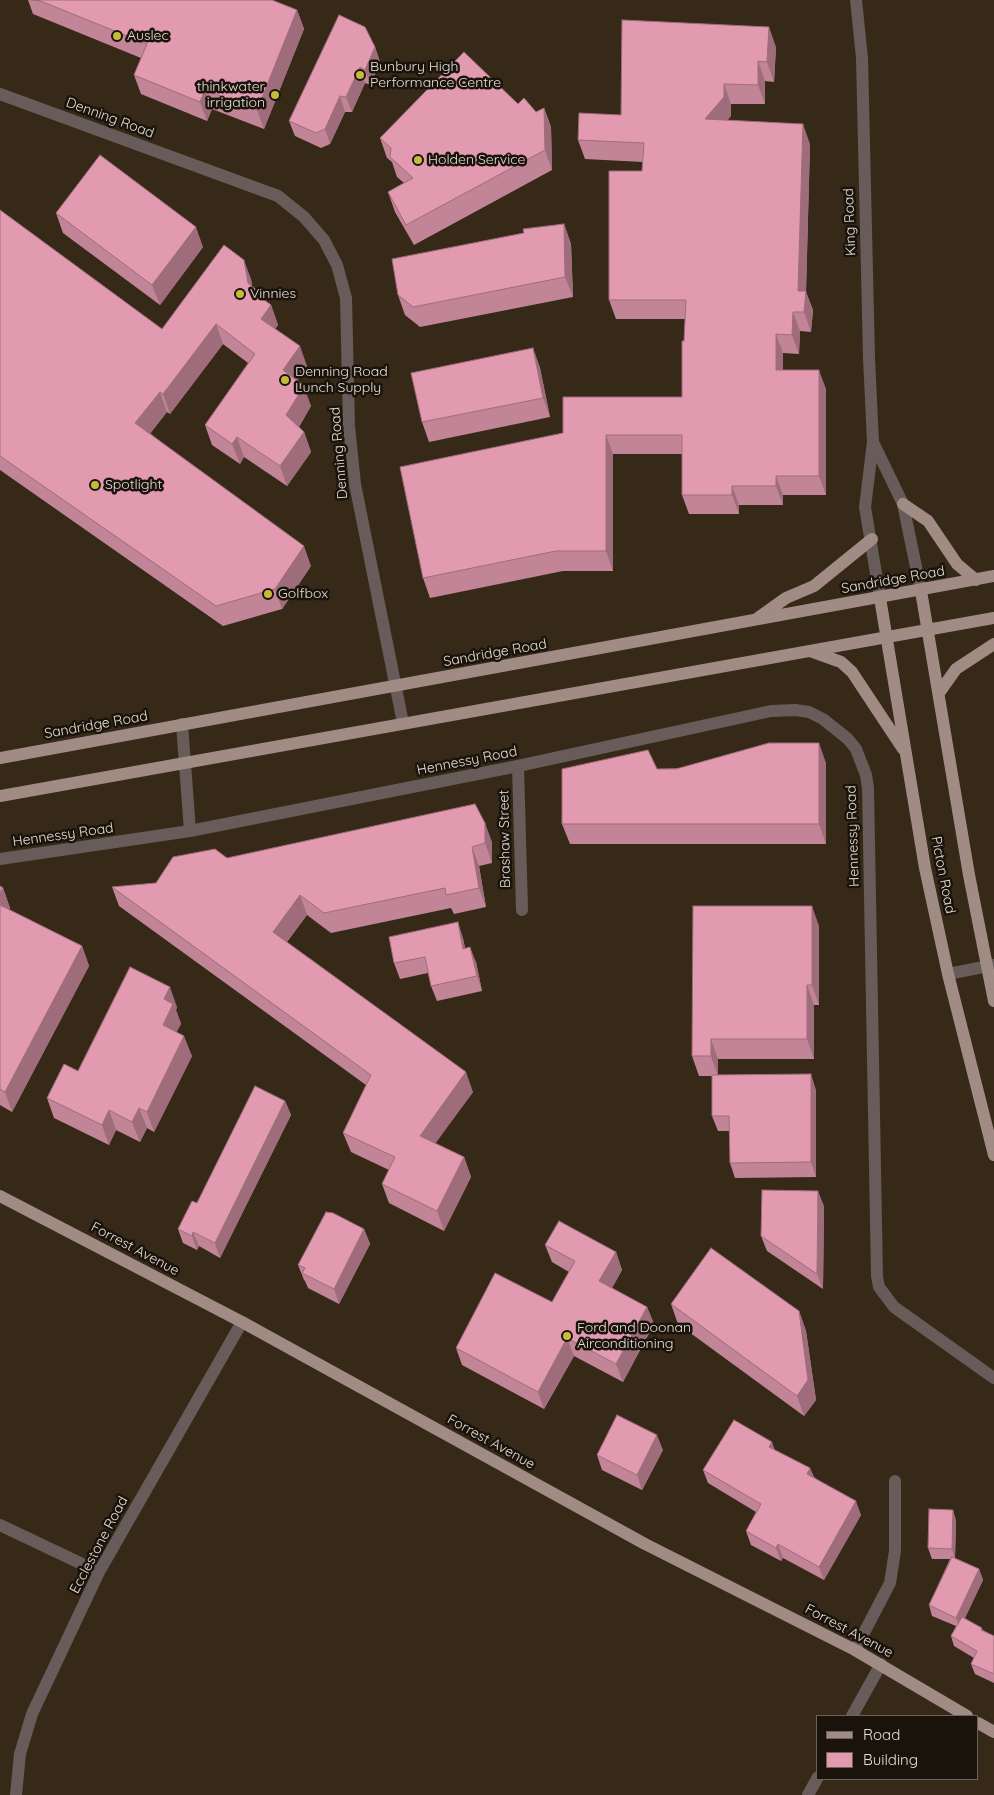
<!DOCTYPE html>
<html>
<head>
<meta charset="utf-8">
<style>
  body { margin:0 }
  #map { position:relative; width:994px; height:1795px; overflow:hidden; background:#372918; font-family:Quicksand,sans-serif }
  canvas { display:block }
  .legend { position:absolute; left:816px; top:1715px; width:162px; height:65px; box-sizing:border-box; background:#19130c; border:1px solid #6b645c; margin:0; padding:6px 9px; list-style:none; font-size:15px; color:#e7ded3 }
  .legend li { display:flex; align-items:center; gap:10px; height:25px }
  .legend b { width:25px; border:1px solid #6b645c }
</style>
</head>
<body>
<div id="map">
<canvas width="994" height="1795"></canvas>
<ul class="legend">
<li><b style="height:6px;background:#a18b85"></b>Road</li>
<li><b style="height:14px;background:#e19ab0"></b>Building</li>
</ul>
</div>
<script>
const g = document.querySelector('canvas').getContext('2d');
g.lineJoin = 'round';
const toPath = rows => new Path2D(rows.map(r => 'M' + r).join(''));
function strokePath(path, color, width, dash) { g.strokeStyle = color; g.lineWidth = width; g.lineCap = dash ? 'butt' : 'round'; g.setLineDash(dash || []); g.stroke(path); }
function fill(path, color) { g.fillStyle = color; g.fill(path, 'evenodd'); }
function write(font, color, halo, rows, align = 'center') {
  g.font = font + ' Quicksand,sans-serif'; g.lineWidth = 5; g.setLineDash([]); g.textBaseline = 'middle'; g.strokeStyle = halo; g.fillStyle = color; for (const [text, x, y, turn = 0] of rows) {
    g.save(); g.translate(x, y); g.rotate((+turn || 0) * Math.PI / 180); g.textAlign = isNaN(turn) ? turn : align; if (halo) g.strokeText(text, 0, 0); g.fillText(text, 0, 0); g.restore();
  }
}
strokePath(toPath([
  [856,0,862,58,869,358,873,442,865,507,880,598],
  [0,94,278,196,304,217,324,240,337,265,346,298,349,426,355,484,403,723],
  [873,442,903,504,921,591],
  [182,724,190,831],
  [518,766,522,910],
  [0,859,190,831,518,766,771,711,795,710,809,712,823,719,848,739,856,749,866,775,868,788,877,1276,879,1287,894,1307,994,1378],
  [948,974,994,965],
  [0,1525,99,1572],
  [855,1650,890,1583,895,1551,895,1481],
  [852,1716,881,1664],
  [16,1795,20,1754,32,1714,99,1572,242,1322],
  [808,1795,818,1777]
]), '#675c59', 12);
strokePath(toPath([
  [903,504,928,521,957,564,976,580],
  [921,591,969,875,994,1001],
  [880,598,925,868,948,974,994,1155],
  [758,618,786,598,814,586,872,539],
  [813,652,841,662,852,672,903,749],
  [939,693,956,669,994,644],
  [0,758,994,576],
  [0,796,994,618],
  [0,1196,242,1322,645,1544,855,1650,967,1716],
  [978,1723,994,1732]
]), '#a18b85', 12);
fill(toPath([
  [28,0,297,10,304,29,264,129,212,109,207,121,141,94,134,75,141,58,33,14],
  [375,47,380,62,371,85,365,83,352,112,345,112,330,144,321,148,295,136,289,121],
  [776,47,774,82,765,81,765,104,731,104,731,116,727,120,810,144,806,292,813,310,811,332,800,331,799,354,783,353,783,370,826,389,826,495,783,495,783,505,739,505,739,514,689,514,682,495,682,454,613,454,613,571,563,571,430,598,423,578,563,433,682,397,685,319,616,319,609,300,642,171,643,162,585,159,578,140,621,115],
  [518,104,536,112,544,108,551,127,552,170,414,245,395,212,388,192,404,183,397,177,392,162,387,158,380,138],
  [0,210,162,329,251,279,252,286,262,298,271,305,278,325,275,329,307,366,297,381,311,406,299,427,304,432,311,452,287,486,244,457,240,464,212,445,205,425,248,363,223,344,170,414,167,412,150,433,311,566,282,609,223,626,0,470],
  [56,213,203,247,160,305,63,233],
  [564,224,571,244,573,297,420,327,405,315,398,295,524,233],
  [533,348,540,368,550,417,429,442,422,422],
  [826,763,826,844,570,844,562,824,657,769],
  [492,842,492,863,479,866,486,907,454,914,451,908,331,933,307,915,287,942,473,1092,435,1143,464,1157,471,1177,444,1231,389,1203,382,1184,389,1170,351,1152,343,1133,366,1085,119,906,112,887,156,883,227,858],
  [0,886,3,888,10,908,9,910,82,946,89,966,12,1112,0,1105],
  [819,926,819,1005,814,1005,814,1059,718,1059,718,1075,816,1090,816,1177,735,1178,730,1163,730,1131,718,1131,712,1116,712,1076,699,1076,692,1056],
  [463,938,465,948,476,962,482,991,437,1001,431,986,428,973,400,979,394,963],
  [177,1007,176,1010,181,1024,176,1032,192,1056,154,1132,147,1128,140,1142,116,1130,109,1145,54,1118,47,1098,78,1071],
  [285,1101,291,1115,220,1258,199,1246,197,1250,183,1243,178,1229,197,1203],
  [824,1206,823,1289,767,1251,761,1236],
  [364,1229,370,1244,339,1304,308,1288,305,1281,304,1280,298,1265],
  [545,1245,616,1252,622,1270,612,1288,647,1307,654,1324,623,1382,574,1356,544,1409,462,1365,456,1348,552,1302,569,1272,552,1262],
  [671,1304,799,1311,806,1331,816,1400,804,1416,678,1324],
  [663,1450,642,1490,602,1470,597,1455],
  [775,1450,810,1468,814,1477,861,1515,824,1580,783,1558,781,1561,751,1545,746,1531,756,1512,708,1483,703,1470],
  [956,1520,955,1558,979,1569,983,1580,965,1618,983,1630,994,1636,994,1683,975,1674,971,1664,974,1658,954,1646,951,1636,956,1626,932,1616,929,1605,950,1559,932,1559,928,1548]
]), '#c28497');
fill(toPath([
  [297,10,304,29,264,129,257,110],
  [769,27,776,47,774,82,767,62],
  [375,47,380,62,371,85,365,70],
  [758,61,765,81,765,104,758,85],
  [360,67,365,83,352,112,346,97],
  [724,84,731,104,731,116,712,139,705,119],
  [205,90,212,109,207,121,200,102],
  [340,96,345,112,330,144,325,129],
  [544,108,551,127,552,170,545,150],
  [803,124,810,144,806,292,813,310,811,332,804,312,798,291],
  [564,224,571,244,573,297,565,277],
  [196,227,203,247,160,305,152,285],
  [244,260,251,279,255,303,248,283],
  [259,292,266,311,271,305,278,325,268,339,261,319,256,294],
  [793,312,800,331,799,354,792,335],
  [216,324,223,344,170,414,163,394],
  [776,334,783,353,783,389,776,370],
  [300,346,307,366,291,390,283,370],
  [533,348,540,368,550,417,543,398],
  [819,370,826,389,826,495,819,476],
  [304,386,311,406,293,435,286,415],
  [160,392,167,412,143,443,135,423],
  [304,432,311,452,287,486,280,466],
  [606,435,613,454,613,571,606,551],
  [237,437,244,457,240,464,232,444],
  [776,476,783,495,783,505,776,486],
  [732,486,739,505,739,514,732,495],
  [304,546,311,566,282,609,275,589],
  [819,743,826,763,826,844,819,824],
  [485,823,492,842,492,863,485,843],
  [472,847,479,866,486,907,479,888],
  [3,888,10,908,2,923,0,916,0,893],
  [300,895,307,915,280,951,273,932],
  [812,906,819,926,819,1005,812,985],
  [458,922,463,938,468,964,463,949],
  [82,946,89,966,12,1112,5,1092],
  [470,947,476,962,482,991,477,976],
  [807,985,814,1005,814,1059,807,1039],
  [170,987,177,1007,176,1010,181,1024,170,1045,163,1025,164,999],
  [184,1036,192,1056,154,1132,147,1112],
  [711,1039,718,1059,718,1076,711,1056],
  [466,1072,473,1092,427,1155,420,1136],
  [811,1074,816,1090,816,1177,811,1162],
  [285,1101,291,1115,220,1258,215,1243],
  [139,1108,147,1128,140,1142,132,1122],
  [109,1110,116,1130,109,1145,102,1125],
  [464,1157,471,1177,444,1231,437,1211],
  [818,1191,824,1206,823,1289,817,1274],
  [364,1229,370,1244,339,1304,334,1289],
  [193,1232,199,1246,197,1250,192,1236],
  [616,1252,622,1270,606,1299,599,1281],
  [647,1307,654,1324,623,1382,616,1364],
  [799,1311,806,1331,816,1400,804,1416,797,1396],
  [567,1338,574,1356,544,1409,538,1392],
  [657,1435,663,1450,642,1490,637,1475],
  [772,1442,777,1456,769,1447],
  [810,1468,815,1481,807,1474],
  [856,1501,861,1515,824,1580,819,1567],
  [953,1510,956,1520,955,1559,952,1549],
  [778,1544,783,1558,781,1561,776,1548],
  [979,1569,983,1580,960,1628,956,1618]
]), '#9e6c7b');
const building = toPath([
  [38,0,272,0,297,10,257,110,205,90,200,102,134,75,147,44,38,0],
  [339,15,365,27,375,47,365,70,360,67,346,97,340,96,325,129,316,133,289,121,339,15],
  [622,20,769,27,767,62,758,61,758,85,724,84,724,97,705,119,803,124,798,291,806,291,804,312,793,312,792,335,776,334,776,370,819,370,819,476,776,476,776,486,732,486,732,495,682,495,682,435,606,435,606,551,556,551,423,578,400,467,563,433,563,397,682,397,682,341,684,341,686,300,609,300,609,171,642,171,644,143,578,140,579,113,621,115,622,20],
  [464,52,518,104,524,98,536,112,544,108,545,150,406,225,388,192,413,178,390,157,391,148,380,138,464,52],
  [100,155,196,227,152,285,56,213,100,155],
  [0,210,162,329,224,245,244,260,248,283,259,292,256,294,271,305,261,319,300,346,283,370,304,386,286,415,304,432,280,466,237,437,232,444,205,425,255,354,216,324,163,394,160,392,135,423,304,546,275,589,216,606,0,456,0,210],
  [564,224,565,277,413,307,398,295,392,259,524,233,523,229,564,224],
  [533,348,543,398,422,422,411,373,533,348],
  [769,743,819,743,819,824,562,824,562,769,648,750,657,769,676,769,769,743],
  [475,804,485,823,485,843,472,847,479,888,446,895,445,888,324,913,300,895,273,932,466,1072,420,1136,464,1157,437,1211,382,1184,395,1157,343,1133,371,1075,112,887,156,883,173,857,215,849,227,858,475,804],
  [0,886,3,888,0,893,0,886],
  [0,905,82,946,5,1092,0,1089,0,905],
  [693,906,812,906,812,985,807,985,807,1039,711,1039,711,1056,692,1056,693,906],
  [458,922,463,949,470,947,477,976,431,986,425,957,394,963,389,937,458,922],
  [130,967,170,987,164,999,173,1004,163,1025,184,1036,147,1112,139,1108,132,1122,109,1110,102,1125,47,1098,64,1064,78,1071,130,967],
  [811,1074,811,1162,730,1163,729,1116,712,1116,712,1075,811,1074],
  [255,1086,285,1101,215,1243,193,1232,192,1236,178,1229,192,1201,197,1203,255,1086],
  [762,1190,818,1191,817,1274,761,1236,762,1190],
  [326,1212,333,1213,364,1229,334,1289,302,1273,305,1268,298,1265,326,1212],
  [559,1221,616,1252,599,1281,647,1307,616,1364,567,1338,538,1392,456,1348,495,1273,552,1302,575,1261,545,1245,559,1221],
  [711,1248,799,1311,808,1380,797,1396,671,1304,711,1248],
  [617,1415,657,1435,637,1475,597,1455,617,1415],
  [734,1420,772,1442,769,1447,810,1468,807,1474,856,1501,819,1567,778,1544,776,1548,746,1531,761,1504,703,1470,734,1420],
  [929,1509,953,1510,952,1549,928,1548,929,1509],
  [952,1557,979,1569,956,1618,929,1605,952,1557],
  [962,1617,982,1628,981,1630,994,1636,994,1674,971,1664,977,1651,951,1636,962,1617]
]);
fill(building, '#e19ab0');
strokePath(building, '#9e6c7b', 1);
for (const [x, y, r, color] of [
  [117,36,5,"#c7bb3b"],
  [360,75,5,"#c7bb3b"],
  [275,95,5,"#c7bb3b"],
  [418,160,5,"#c7bb3b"],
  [240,294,5,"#c7bb3b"],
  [285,380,5,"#c7bb3b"],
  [95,485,5,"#c7bb3b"],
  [268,594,5,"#c7bb3b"],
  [567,1336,5,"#c7bb3b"]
]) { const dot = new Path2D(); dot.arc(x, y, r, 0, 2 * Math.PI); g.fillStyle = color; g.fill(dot); strokePath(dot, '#19130c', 2); }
write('14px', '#e7ded3', '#19130c', [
  ["Auslec",127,36],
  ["Bunbury High",370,67],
  ["Performance Centre",370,83],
  ["thinkwater",265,87,"right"],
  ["irrigation",265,103,"right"],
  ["Holden Service",428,160],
  ["Vinnies",250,294],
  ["Denning Road",295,372],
  ["Lunch Supply",295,388],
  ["Spotlight",105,485],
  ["Golfbox",278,594],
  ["Ford and Doonan",577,1328],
  ["Airconditioning",577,1344]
], 'left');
write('14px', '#e7ded3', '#19130c', [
  ["Denning Road",110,118,20],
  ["King Road",850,222,-92],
  ["Denning Road",339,453,-95],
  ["Sandridge Road",893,580,-10],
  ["Sandridge Road",495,653,-10],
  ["Sandridge Road",96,725,-10],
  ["Hennessy Road",467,761,-11],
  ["Hennessy Road",63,835,-8],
  ["Hennessy Road",853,836,-92],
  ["Brashaw Street",505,839,-91],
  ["Picton Road",943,875,79],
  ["Forrest Avenue",135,1249,28],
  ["Forrest Avenue",491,1442,29],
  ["Ecclestone Road",99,1545,-62],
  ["Forrest Avenue",849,1631,28]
]);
</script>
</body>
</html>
